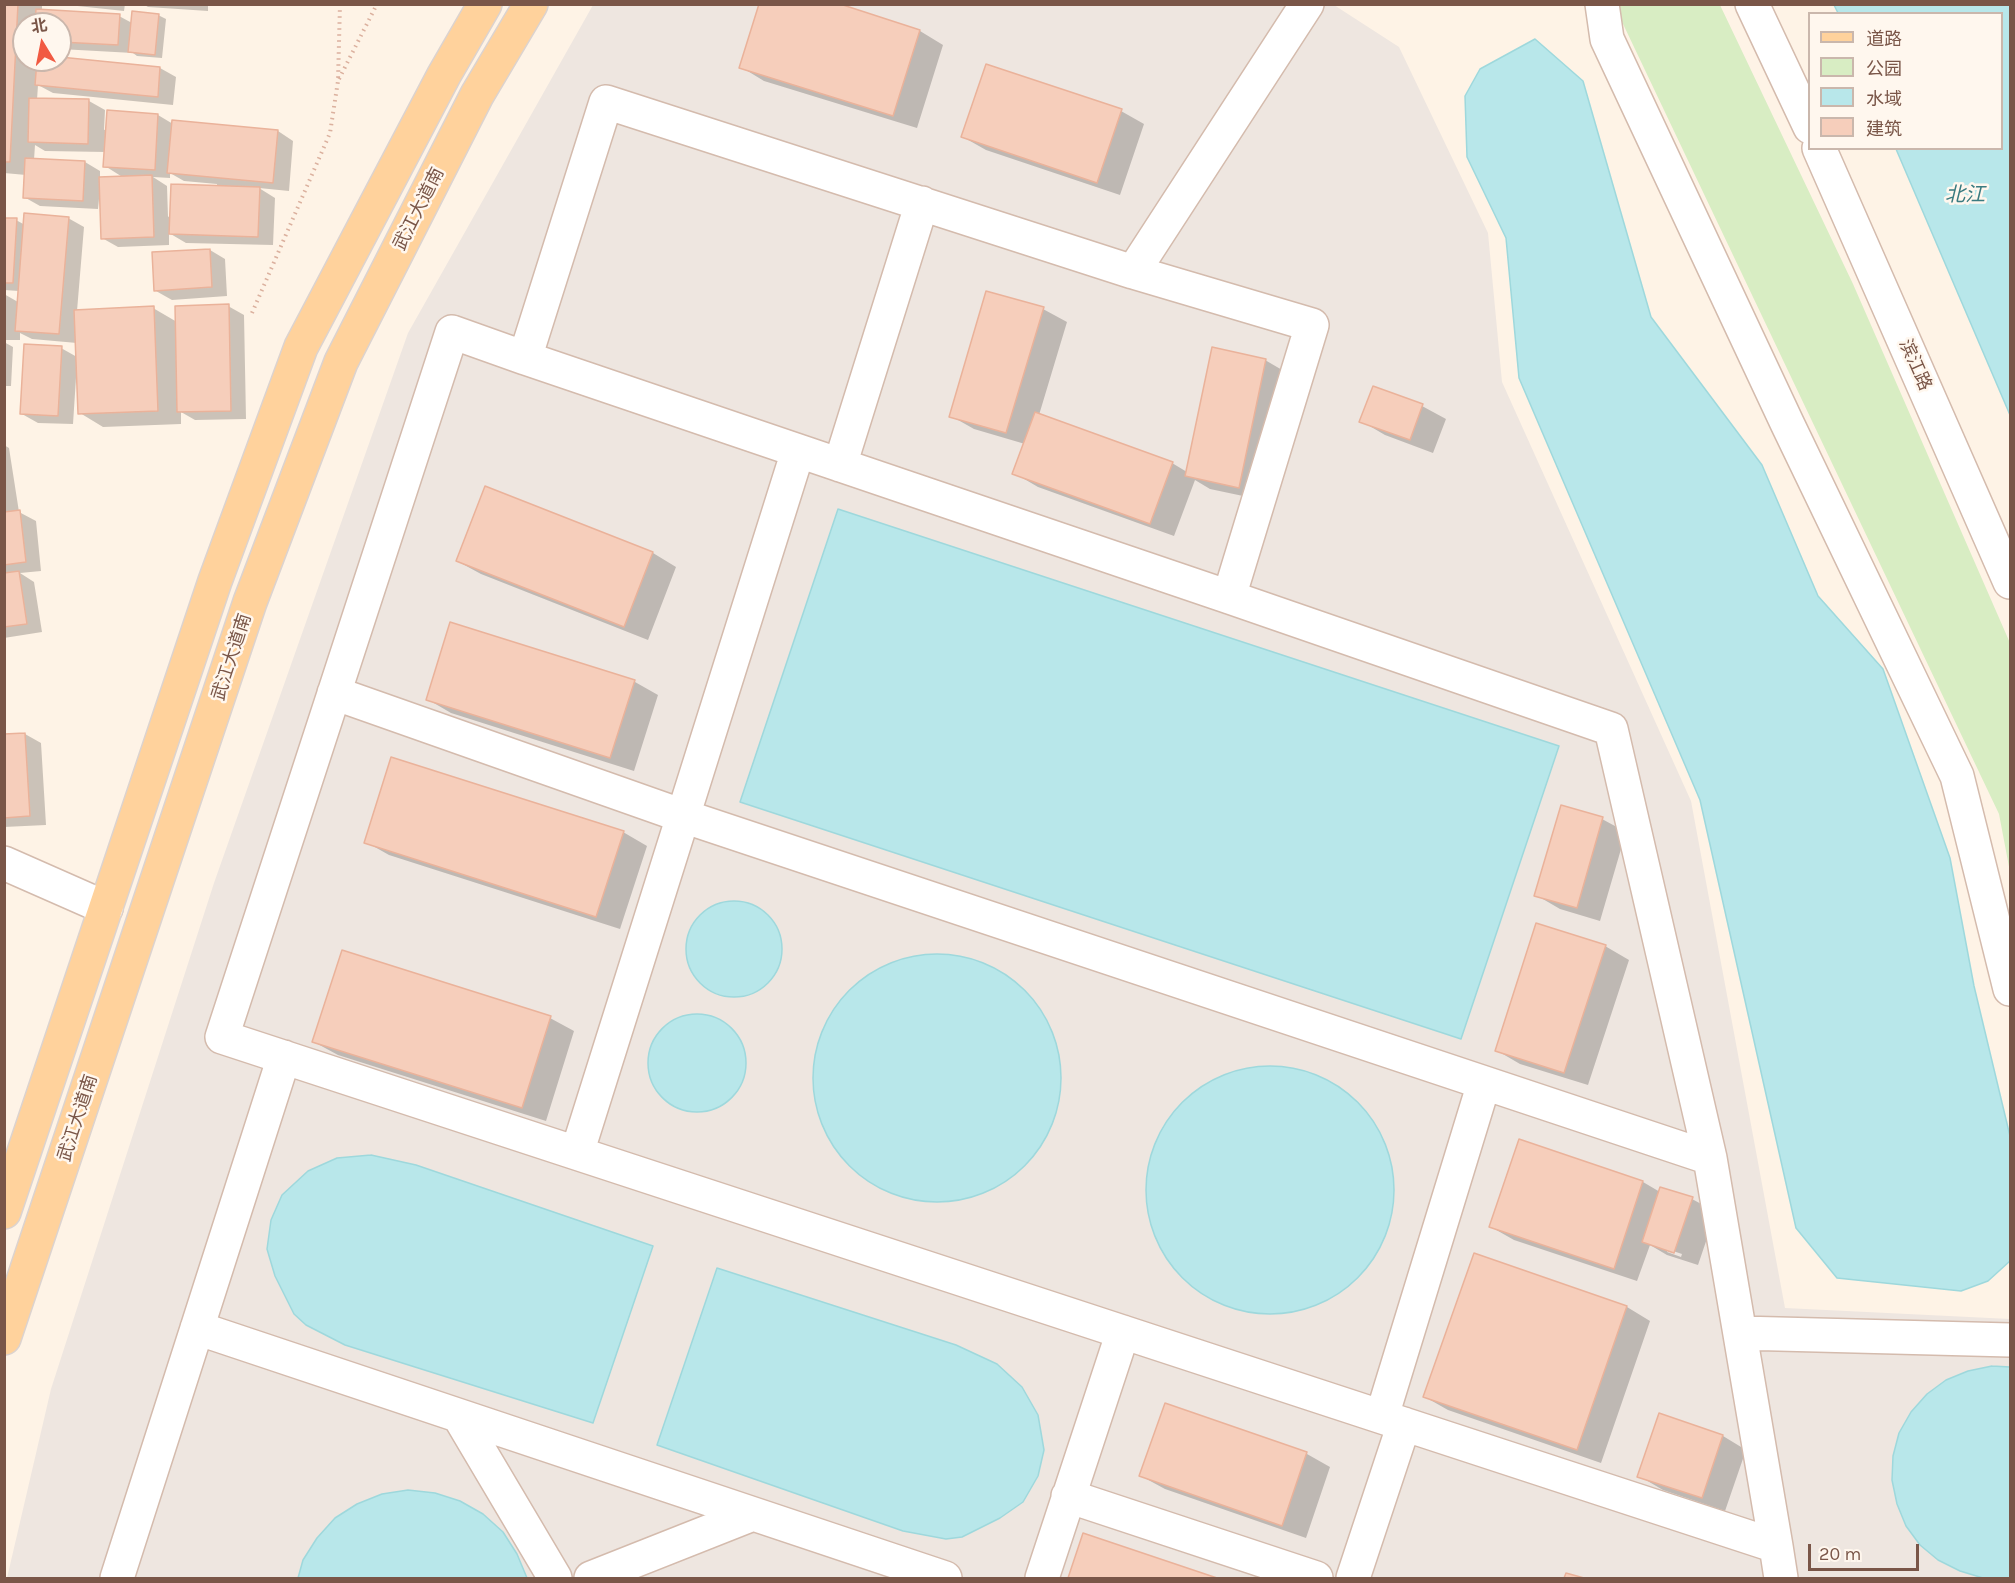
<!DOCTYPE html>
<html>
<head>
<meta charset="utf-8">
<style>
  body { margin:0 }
  #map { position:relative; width:2015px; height:1583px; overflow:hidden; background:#fef3e6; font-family:Karla,"Noto Sans SC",sans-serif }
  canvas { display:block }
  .frame { position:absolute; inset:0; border:6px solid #7a5648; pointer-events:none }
  .legend { position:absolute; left:1808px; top:12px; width:195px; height:138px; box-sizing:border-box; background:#fff7ee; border:2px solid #cab7ac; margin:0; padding:8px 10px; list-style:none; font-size:18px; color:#7a5648 }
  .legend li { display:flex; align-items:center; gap:12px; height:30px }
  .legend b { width:30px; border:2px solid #cab7ac }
  .north { position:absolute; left:12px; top:12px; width:60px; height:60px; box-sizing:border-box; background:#fff7ee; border:2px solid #cab7ac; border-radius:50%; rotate:350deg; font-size:16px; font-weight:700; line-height:24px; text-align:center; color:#7a5648 }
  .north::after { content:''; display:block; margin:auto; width:21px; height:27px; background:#f15a42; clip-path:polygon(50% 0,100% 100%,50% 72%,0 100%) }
  .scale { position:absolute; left:1808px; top:1544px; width:111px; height:27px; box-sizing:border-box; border:3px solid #7a5648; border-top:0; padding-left:8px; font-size:18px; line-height:21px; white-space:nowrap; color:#7a5648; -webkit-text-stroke:4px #fff7ee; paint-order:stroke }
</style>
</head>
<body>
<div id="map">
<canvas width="2015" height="1583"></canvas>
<div class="frame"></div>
<ul class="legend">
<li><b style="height:8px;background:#ffd29c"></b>道路</li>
<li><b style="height:16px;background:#d8edc3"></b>公园</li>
<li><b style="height:16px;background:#b8e7ea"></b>水域</li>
<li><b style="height:16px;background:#f6cebb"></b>建筑</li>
</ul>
<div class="north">北</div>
<div class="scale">20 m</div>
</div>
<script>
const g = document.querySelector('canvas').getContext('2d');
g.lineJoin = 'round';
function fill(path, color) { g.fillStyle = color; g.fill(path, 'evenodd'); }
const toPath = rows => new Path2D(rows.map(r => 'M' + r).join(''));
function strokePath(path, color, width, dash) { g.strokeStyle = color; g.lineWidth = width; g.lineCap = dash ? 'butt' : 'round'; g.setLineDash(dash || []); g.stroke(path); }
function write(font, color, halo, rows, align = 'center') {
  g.font = font + ' Karla,"Noto Sans SC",sans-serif'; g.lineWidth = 5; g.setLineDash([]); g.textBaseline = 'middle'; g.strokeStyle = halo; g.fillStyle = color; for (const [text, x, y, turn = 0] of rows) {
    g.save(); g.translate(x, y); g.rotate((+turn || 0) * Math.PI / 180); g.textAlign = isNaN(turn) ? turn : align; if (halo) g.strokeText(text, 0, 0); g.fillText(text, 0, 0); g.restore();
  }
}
fill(toPath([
  [593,5,1334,5,1399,47,1488,233,1502,382,1691,801,1785,1308,2010,1319,2010,1578,7,1578,51,1389,214,883,408,333]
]), '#eee6e0');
fill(toPath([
  [1614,5,1720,5,1853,284,2010,643,2010,872,1999,814]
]), '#d8edc3');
const water = toPath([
  [1834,5,2010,5,2010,415,1896,149,2002,148,2002,14,1838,13,1834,5],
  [1535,39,1583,81,1651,317,1762,465,1818,596,1883,669,1950,858,1974,986,2010,1136,2010,1261,1988,1281,1961,1291,1837,1278,1796,1228,1700,800,1519,378,1506,238,1467,157,1465,96,1480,69,1535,39],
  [838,509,1559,746,1461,1039,740,802,838,509],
  '686 949a48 48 0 1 1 96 0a48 48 0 1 1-96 0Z',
  '813 1078a124 124 0 1 1 248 0a124 124 0 1 1-248 0Z',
  '648 1063a49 49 0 1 1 98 0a49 49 0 1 1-98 0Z',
  '1146 1190a124 124 0 1 1 248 0a124 124 0 1 1-248 0Z',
  [371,1155,416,1165,653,1246,593,1423,345,1345,306,1325,294,1314,275,1276,267,1249,271,1220,282,1195,308,1171,337,1158,371,1155],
  [717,1268,956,1345,997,1364,1022,1387,1038,1415,1044,1450,1038,1476,1023,1502,1000,1518,962,1537,946,1539,903,1531,657,1445,717,1268],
  [1992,1366,2010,1367,2010,1578,1983,1578,1960,1571,1938,1560,1920,1545,1906,1526,1897,1504,1892,1480,1893,1456,1899,1433,1911,1412,1927,1394,1946,1380,1968,1371,1992,1366],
  [408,1490,435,1493,460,1501,483,1514,503,1532,517,1554,527,1578,298,1578,303,1560,317,1538,335,1518,357,1504,382,1494,408,1490]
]);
fill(water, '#b8e7ea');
strokePath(water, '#9ed8dc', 1.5);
fill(toPath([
  [4,4,42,4,42,11,119,16,132,23,158,15,166,19,162,58,137,56,133,53,60,49,60,24,24,24,24,60,60,59,160,68,176,77,173,105,53,93,38,85,37,100,89,101,105,110,104,130,158,115,173,124,278,131,293,141,289,191,259,188,275,198,273,245,186,243,169,233,169,245,118,247,102,238,101,199,99,199,98,209,40,206,24,197,26,175,4,173],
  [35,145,45,151,106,152,105,166,124,178,100,179,100,171,85,162,34,160],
  [170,173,184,181,217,184,217,187,168,217,167,186,153,177,170,178],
  [59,4,125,4,124,11],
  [143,4,208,4,208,11,148,7],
  [835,4,920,31,943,45,917,128,764,81,741,67],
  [1121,111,1144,124,1120,195,986,150,963,137],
  [68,218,84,227,77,311,153,308,177,322,228,306,244,315,246,419,195,420,181,412,181,424,103,427,80,413,78,378,76,378,73,424,38,423,22,414,61,348,77,357,77,343,32,339,20,333,20,340,4,340,4,294,18,302,19,291,4,290,4,219,16,220,25,225],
  [210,250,225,259,227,296,172,300,156,291],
  [1043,309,1067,322,1039,415,1172,463,1187,472,1265,360,1289,374,1262,500,1210,489,1195,480,1174,536,1038,487,1014,473,1025,444,974,429,951,416],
  [4,342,13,347,11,386,4,386],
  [1374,388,1422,406,1446,419,1433,453,1385,435,1361,421],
  [4,445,9,448,19,512,36,521,41,571,20,573,34,582,42,632,4,638],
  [486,488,653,553,676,567,648,640,481,574,457,561],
  [451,624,635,682,658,695,634,771,451,713,427,699],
  [25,734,41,743,46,825,4,827,4,736],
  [1602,819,1626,832,1600,921,1560,909,1536,895],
  [623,832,647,846,620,929,389,855,366,842],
  [1605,946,1629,960,1588,1085,1520,1064,1496,1050],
  [343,952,550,1018,574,1031,546,1121,338,1055,314,1042],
  [1520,1141,1643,1182,1660,1192,1692,1199,1716,1212,1698,1265,1667,1255,1650,1245,1637,1281,1514,1240,1491,1227],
  [1667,1249,1682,1254,1681,1257,1667,1252],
  [1475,1255,1627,1307,1650,1321,1601,1463,1448,1410,1425,1397],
  [1166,1405,1307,1454,1330,1467,1306,1538,1165,1489,1141,1476],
  [1660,1415,1723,1436,1746,1450,1725,1511,1663,1490,1639,1476],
  [1084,1535,1213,1578,1069,1578]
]), '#0003');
const building = toPath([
  [4,4,18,4,10,162,4,162,4,4],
  [759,4,840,4,920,30,893,116,739,68,759,4],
  [36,9,120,14,118,45,60,42,60,24,35,24,36,9],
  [132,11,159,14,155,55,128,52,132,11],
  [60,57,160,67,158,97,35,85,37,60,60,60,60,57],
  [986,64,1122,109,1097,183,961,137,986,64],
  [29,98,89,99,88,144,28,142,29,98],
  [107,110,158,114,155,170,103,167,107,110],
  [172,120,278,130,273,183,167,173,172,120],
  [25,158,85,161,83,201,23,198,25,158],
  [152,175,154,237,101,239,99,177,152,175],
  [171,184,260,187,258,237,169,234,171,184],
  [24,213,69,217,59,334,15,331,24,213],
  [4,218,17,218,13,283,4,283,4,218],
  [210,249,212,287,154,291,152,252,210,249],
  [986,291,1044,307,1006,433,949,417,986,291],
  [229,304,231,411,177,412,175,306,229,304],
  [154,306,158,411,78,414,74,310,154,306],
  [24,344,62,346,58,416,20,414,24,344],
  [1212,347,1266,359,1239,488,1185,476,1212,347],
  [1373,386,1423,404,1410,440,1359,422,1373,386],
  [1035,412,1173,462,1150,524,1012,474,1035,412],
  [485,486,653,552,624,627,456,561,485,486],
  [20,510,26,562,4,565,4,512,20,510],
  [19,571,27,624,4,627,4,573,19,571],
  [450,622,635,680,610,758,426,700,450,622],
  [25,733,30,816,4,818,4,734,25,733],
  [391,757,624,831,596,917,364,843,391,757],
  [1561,805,1603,817,1577,908,1534,896,1561,805],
  [1536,923,1606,945,1564,1073,1495,1051,1536,923],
  [342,950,551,1016,522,1108,312,1042,342,950],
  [1519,1139,1643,1181,1614,1269,1489,1227,1519,1139],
  [1660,1187,1693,1197,1674,1253,1642,1242,1660,1187],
  [1474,1253,1627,1306,1577,1450,1423,1397,1474,1253],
  [1165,1403,1307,1452,1282,1526,1139,1476,1165,1403],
  [1659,1413,1723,1435,1702,1498,1637,1477,1659,1413],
  [1083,1533,1217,1578,1068,1578,1083,1533],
  [1566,1573,1584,1578,1564,1578,1566,1573]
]);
fill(building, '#f6cebb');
strokePath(building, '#eab29a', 1.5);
const minor = toPath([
  [1602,4,1607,39,1787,423,1957,776,2010,989],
  [1752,4,1810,127],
  [1819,148,2010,582],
  [1133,272,1307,4],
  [525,358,1229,597,1611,729,1710,1158,1776,1546,222,1037,452,332,525,358,606,102,1133,272,1312,325,1229,597],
  [840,465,922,203],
  [334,693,683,816,1710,1158],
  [4,863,106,908],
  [577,1153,798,451],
  [197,1328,945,1578],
  [1740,1333,2010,1340],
  [459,1416,555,1578],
  [1382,1416,1484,1083],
  [1068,1496,1316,1578],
  [1776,1546,1781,1578],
  [117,1578,284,1057],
  [591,1578,753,1514],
  [1042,1578,1123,1332],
  [1353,1578,1404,1424]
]);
const major = toPath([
  [4,1212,215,581,301,347,444,75,485,4],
  [4,1338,250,602,341,362,477,95,531,4]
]);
strokePath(minor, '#d4bbad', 36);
strokePath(major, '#dcd3cf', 36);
strokePath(toPath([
  [339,79,377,4],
  [252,313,330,133,338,81,340,4]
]), '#dbb09e', 4, [1.5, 4.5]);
strokePath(minor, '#fff', 33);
strokePath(major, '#ffd29c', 33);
write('18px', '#7a5648', '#fff7ee', [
  ["武江大道南",419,209,-63],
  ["滨江路",1915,365,66],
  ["武江大道南",232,657,-72],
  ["武江大道南",78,1118,-72]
]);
write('italic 20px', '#3a7b80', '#fff7ee', [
  ["北江",1965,195]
]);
</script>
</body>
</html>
